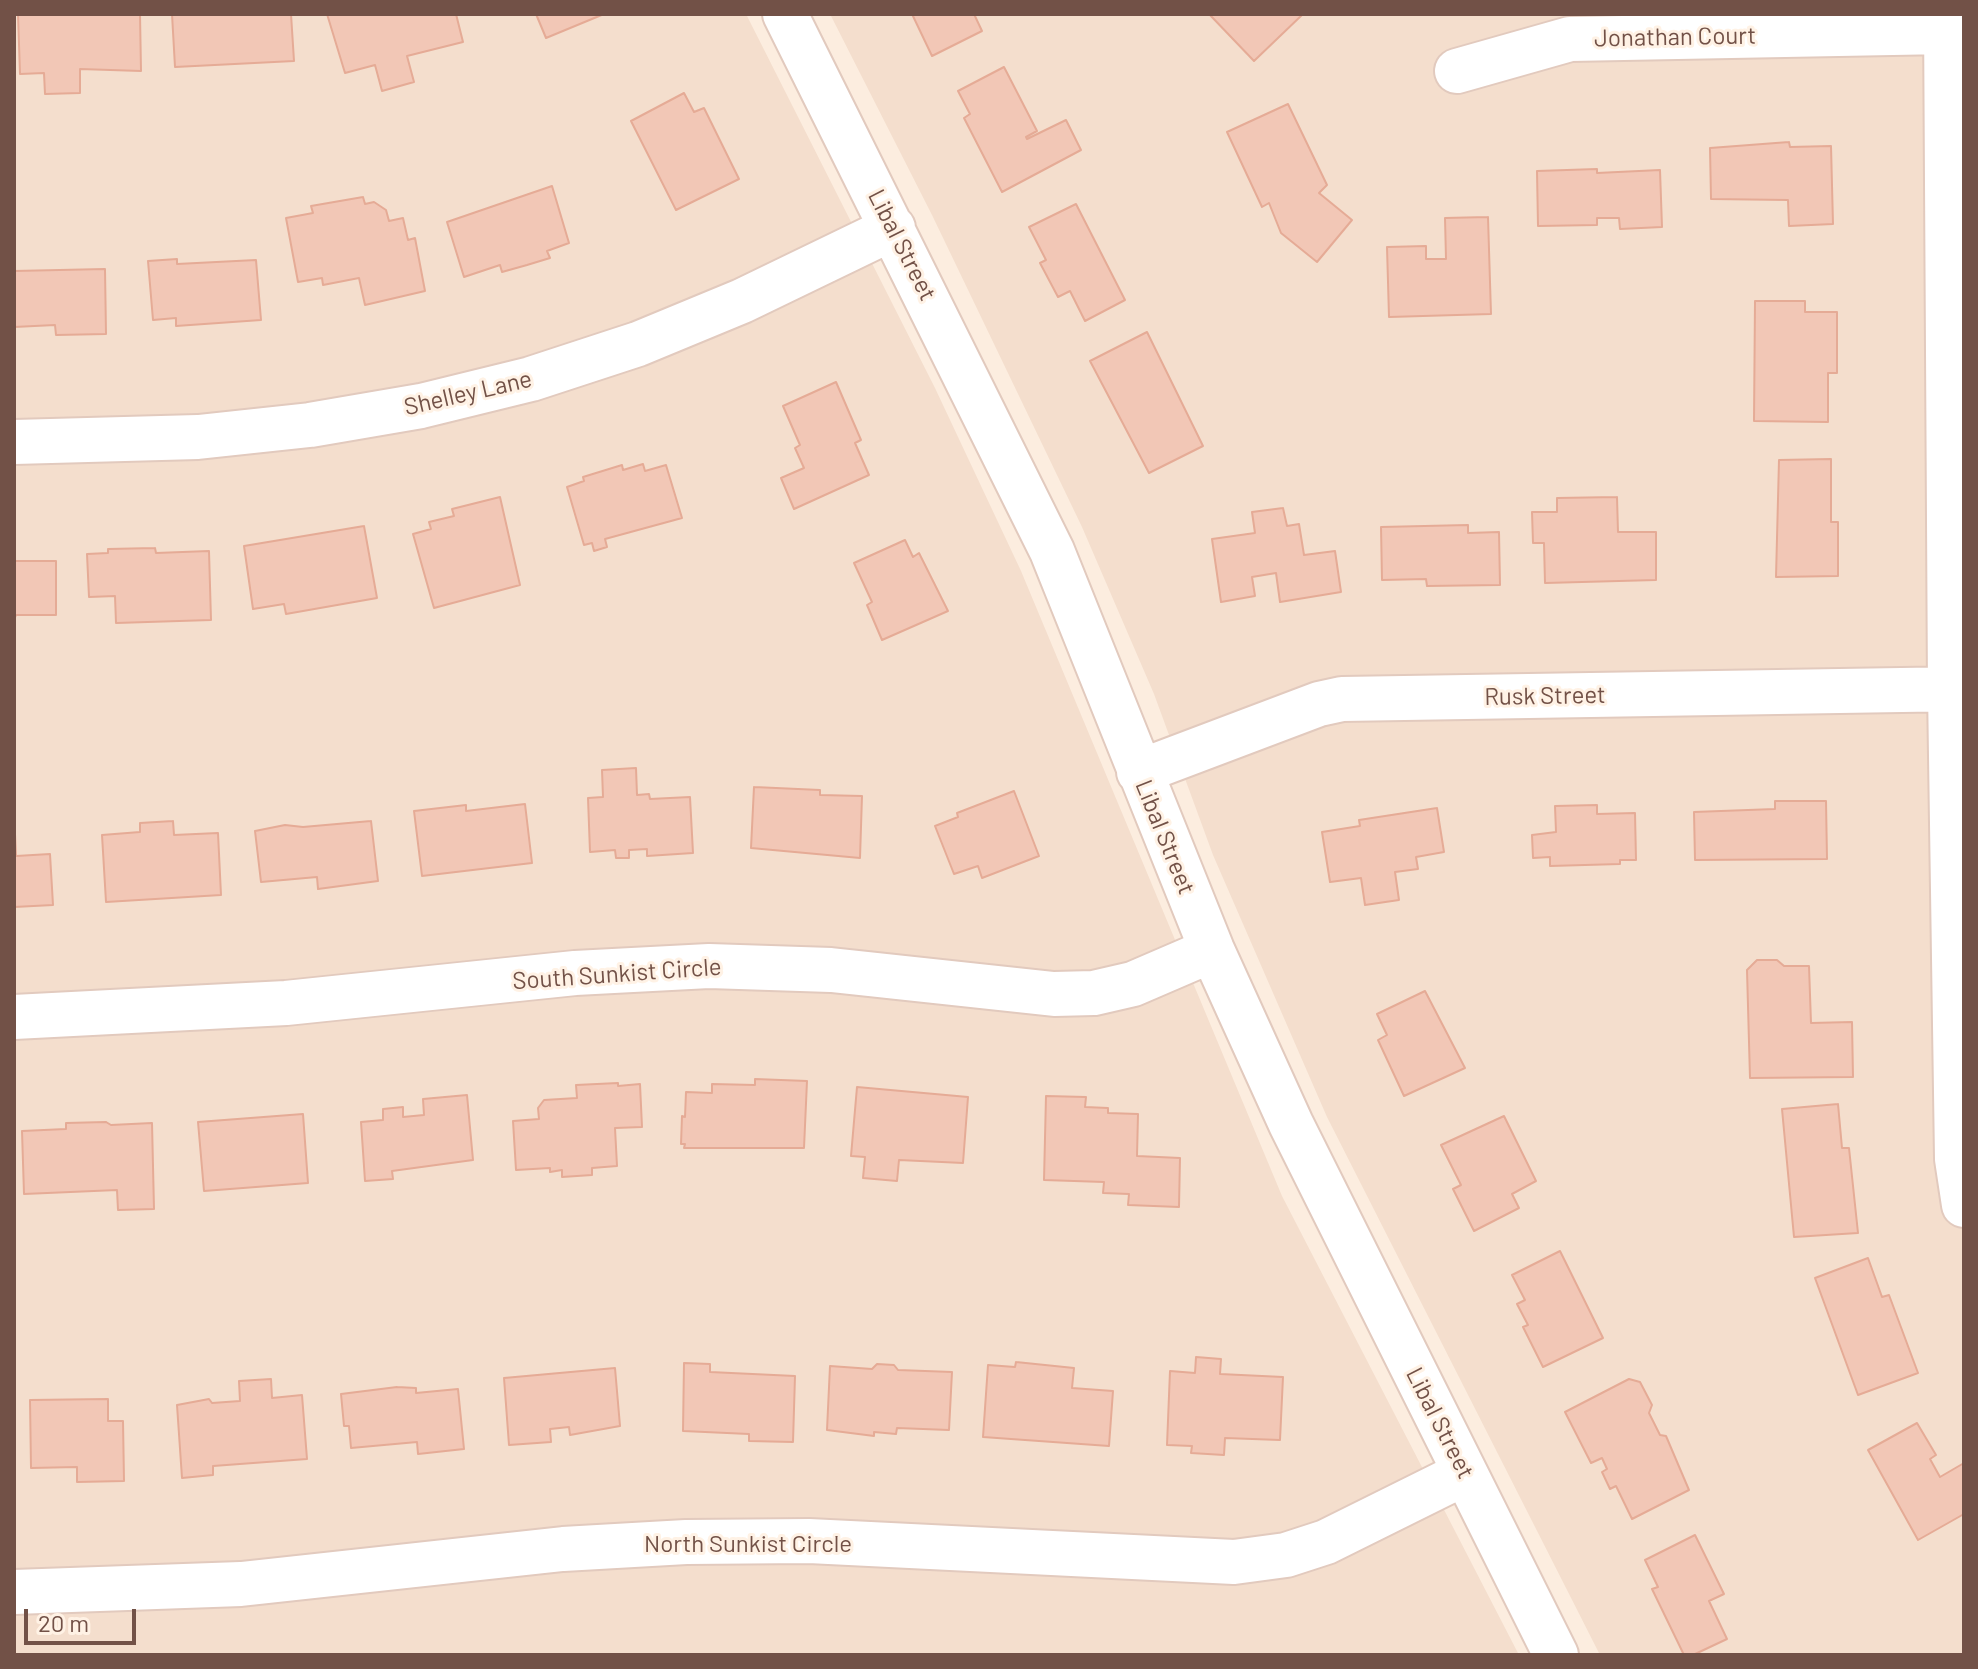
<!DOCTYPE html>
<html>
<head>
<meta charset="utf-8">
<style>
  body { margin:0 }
  #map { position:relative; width:1978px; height:1669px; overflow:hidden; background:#fceddf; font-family:Barlow,sans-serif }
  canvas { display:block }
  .frame { position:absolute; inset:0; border:16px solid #725147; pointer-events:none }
  .scale { position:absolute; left:24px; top:1609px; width:112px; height:36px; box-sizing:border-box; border:4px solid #725147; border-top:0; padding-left:10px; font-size:24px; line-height:28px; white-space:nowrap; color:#725147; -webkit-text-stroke:6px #fff2e5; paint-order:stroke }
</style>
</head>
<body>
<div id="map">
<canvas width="1978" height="1669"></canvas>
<div class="frame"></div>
<div class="scale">20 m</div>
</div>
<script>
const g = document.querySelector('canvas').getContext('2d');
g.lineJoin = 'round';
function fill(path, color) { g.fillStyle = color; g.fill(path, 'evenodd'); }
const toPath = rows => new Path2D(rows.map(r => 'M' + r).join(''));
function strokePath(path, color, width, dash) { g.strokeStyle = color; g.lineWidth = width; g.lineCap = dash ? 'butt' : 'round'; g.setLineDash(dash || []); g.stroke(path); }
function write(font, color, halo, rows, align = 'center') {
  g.font = font + ' Barlow,sans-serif'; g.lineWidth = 6; g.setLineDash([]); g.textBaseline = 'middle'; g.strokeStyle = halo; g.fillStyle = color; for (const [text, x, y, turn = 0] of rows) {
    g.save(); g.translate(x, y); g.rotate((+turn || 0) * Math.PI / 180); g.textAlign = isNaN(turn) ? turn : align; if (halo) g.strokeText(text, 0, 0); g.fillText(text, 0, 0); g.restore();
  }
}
fill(toPath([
  [14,14,746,14,935,388,1021,571,1282,1196,1519,1655,14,1655],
  [830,14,1964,14,1964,1655,1600,1655,1327,1117,1213,855,1154,694,1082,527,932,215]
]), '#f4decd');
const building = toPath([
  [18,14,140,14,141,71,80,69,80,93,45,94,44,73,20,74,18,14],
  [172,14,291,14,294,61,175,67,172,14],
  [327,14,456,14,463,42,407,56,414,82,382,91,375,65,345,73,327,14],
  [536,14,604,14,546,38,536,14],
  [912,14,974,14,982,31,932,56,912,14],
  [1209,14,1303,14,1254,61,1209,14],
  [1004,67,1037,131,1026,137,1027,139,1066,120,1081,150,1002,192,964,118,970,114,958,91,1004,67],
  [684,93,694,112,704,108,739,179,676,210,631,121,684,93],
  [1288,104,1327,185,1319,193,1352,220,1317,262,1281,233,1269,203,1262,207,1227,132,1288,104],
  [1789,142,1790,147,1831,146,1833,224,1789,226,1788,200,1711,199,1710,148,1789,142],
  [1597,169,1597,173,1660,170,1662,227,1620,229,1619,218,1597,218,1597,225,1538,226,1537,171,1597,169],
  [552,186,569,243,547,251,550,258,527,265,502,272,500,265,464,277,447,222,552,186],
  [363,197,365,204,374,202,386,210,389,221,403,218,408,240,415,238,425,291,365,305,359,278,323,285,322,278,298,282,286,218,313,213,311,206,363,197],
  [1076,204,1125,300,1085,321,1070,291,1058,297,1040,263,1046,260,1029,227,1076,204],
  [1488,217,1491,314,1389,317,1387,247,1426,246,1426,259,1446,259,1445,218,1488,217],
  [177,259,177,264,256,260,261,320,176,326,176,318,153,320,148,261,177,259],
  [105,269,106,334,56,335,55,325,14,327,14,271,105,269],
  [1755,301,1805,301,1805,312,1837,312,1837,373,1828,373,1828,422,1754,421,1755,301],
  [1147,332,1203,446,1149,473,1090,361,1147,332],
  [836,382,861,440,855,443,869,475,794,509,781,478,804,468,795,448,800,445,783,406,836,382],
  [1831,459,1831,522,1838,522,1838,576,1776,577,1779,460,1831,459],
  [643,464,645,471,666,465,682,518,605,539,607,547,594,551,592,543,584,545,567,487,584,481,583,477,622,465,623,470,643,464],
  [500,497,520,585,434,608,413,534,431,529,429,522,454,516,452,509,500,497],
  [1617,497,1618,532,1656,532,1656,580,1545,583,1544,543,1533,543,1532,512,1557,512,1557,498,1617,497],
  [1283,508,1287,526,1299,524,1304,555,1335,551,1341,592,1280,602,1276,573,1252,577,1255,596,1221,602,1212,539,1255,533,1252,512,1283,508],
  [1468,525,1468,533,1499,532,1500,585,1427,586,1426,579,1382,580,1381,527,1468,525],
  [364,526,377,598,286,614,284,604,253,609,244,546,364,526],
  [905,540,913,557,919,553,948,611,882,640,867,605,872,602,854,563,905,540],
  [155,548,156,553,209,551,211,620,116,623,115,596,89,597,87,554,108,553,108,549,155,548],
  [14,554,14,561,56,561,56,615,16,615,14,620,14,554],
  [636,768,637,795,649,794,650,799,690,797,693,853,647,856,647,849,629,850,629,858,616,858,615,850,590,852,588,798,603,797,602,770,636,768],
  [754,787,820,790,820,795,862,796,860,858,751,848,754,787],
  [1014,791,1039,856,982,878,978,866,954,874,935,826,958,817,957,813,1014,791],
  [1775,801,1826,801,1827,859,1695,860,1694,812,1775,809,1775,801],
  [525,804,532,863,422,876,414,811,466,805,466,811,525,804],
  [1597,805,1597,814,1635,813,1636,860,1620,860,1620,864,1550,866,1550,857,1533,858,1532,835,1556,832,1555,806,1597,805],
  [1437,808,1444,852,1416,857,1418,869,1395,872,1399,900,1365,905,1361,878,1330,882,1322,832,1360,826,1359,820,1437,808],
  [173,821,174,835,218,833,221,895,106,902,102,835,140,832,140,823,173,821],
  [371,821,378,881,318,889,317,877,261,882,255,831,285,825,303,827,371,821],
  [15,834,16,856,50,854,53,905,14,907,15,834],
  [1757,960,1777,960,1784,966,1809,966,1811,1023,1852,1022,1853,1077,1750,1078,1747,970,1757,960],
  [1425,991,1465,1068,1404,1096,1378,1040,1387,1035,1377,1014,1425,991],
  [755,1079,807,1081,804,1148,684,1148,685,1144,681,1144,682,1116,685,1117,686,1092,712,1093,712,1084,755,1085,755,1079],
  [618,1083,618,1086,640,1084,642,1127,615,1128,617,1166,592,1168,592,1175,562,1177,562,1170,550,1172,550,1168,516,1170,513,1121,539,1119,538,1108,544,1100,577,1098,576,1085,618,1083],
  [857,1087,968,1097,963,1163,899,1160,897,1181,863,1178,865,1157,851,1156,857,1087],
  [467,1095,473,1160,392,1171,393,1179,365,1181,361,1122,383,1120,383,1109,403,1107,403,1117,424,1115,423,1099,467,1095],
  [1046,1096,1086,1097,1085,1107,1108,1108,1108,1113,1138,1114,1137,1156,1180,1158,1179,1207,1128,1205,1129,1194,1103,1193,1104,1182,1044,1180,1046,1096],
  [1838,1104,1842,1148,1849,1148,1858,1233,1794,1237,1782,1109,1838,1104],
  [303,1114,308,1183,204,1191,198,1122,303,1114],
  [1504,1116,1536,1181,1512,1194,1519,1208,1474,1231,1453,1189,1461,1185,1441,1145,1504,1116],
  [106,1122,111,1125,152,1123,154,1209,118,1210,117,1190,24,1194,22,1131,66,1129,66,1123,106,1122],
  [1560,1251,1603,1338,1543,1367,1523,1327,1528,1325,1517,1304,1525,1300,1512,1275,1560,1251],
  [1868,1258,1882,1297,1889,1295,1918,1373,1858,1395,1815,1278,1868,1258],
  [1196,1357,1221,1359,1220,1374,1283,1377,1280,1440,1225,1438,1224,1455,1191,1453,1192,1446,1167,1445,1170,1371,1195,1373,1196,1357],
  [1016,1362,1074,1368,1072,1388,1113,1391,1109,1446,983,1437,988,1365,1015,1367,1016,1362],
  [684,1363,710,1364,710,1372,795,1376,793,1442,749,1441,749,1434,683,1431,684,1363],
  [877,1364,894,1365,898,1370,952,1372,949,1430,897,1428,896,1434,874,1432,874,1436,827,1430,830,1366,872,1369,877,1364],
  [615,1368,620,1426,570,1435,569,1427,550,1429,551,1442,509,1445,504,1378,615,1368],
  [271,1379,272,1398,302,1395,307,1459,213,1466,213,1475,182,1478,177,1405,209,1399,212,1403,240,1401,239,1381,271,1379],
  [1629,1379,1640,1382,1652,1405,1649,1413,1660,1435,1666,1436,1689,1490,1632,1519,1616,1486,1610,1489,1602,1472,1607,1469,1602,1458,1591,1463,1565,1412,1629,1379],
  [397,1387,416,1388,416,1393,458,1389,464,1449,418,1454,417,1442,351,1448,349,1426,344,1426,341,1394,397,1387],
  [108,1399,108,1421,123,1421,124,1481,77,1482,77,1467,31,1468,30,1400,108,1399],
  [1917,1423,1936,1455,1930,1459,1940,1477,1964,1463,1964,1514,1918,1540,1868,1450,1917,1423],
  [1695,1535,1724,1594,1709,1601,1727,1639,1693,1655,1684,1655,1652,1589,1658,1587,1645,1560,1695,1535]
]);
fill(building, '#f2c7b6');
strokePath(building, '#e5ab96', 2);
const minor = toPath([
  [785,14,1052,551,1212,950,1291,1124,1556,1655],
  [1946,14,1950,689,1957,1159,1964,1205],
  [1457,71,1570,39,1946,32],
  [14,442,198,437,310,425,421,406,531,379,638,344,742,301,893,228],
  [1139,772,1319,704,1342,699,1964,689],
  [14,1017,286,1003,575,973,709,966,831,970,1054,994,1094,993,1133,984,1212,950],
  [14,1592,241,1584,563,1549,686,1542,809,1541,1234,1562,1286,1555,1326,1542,1465,1473]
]);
strokePath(minor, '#e2cabe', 48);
strokePath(minor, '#fff', 44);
write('24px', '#725147', '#fff2e5', [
  ["Jonathan Court",1675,37,-1],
  ["Libal Street",902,245,63],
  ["Shelley Lane",468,393,-13],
  ["Rusk Street",1545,696,-1],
  ["Libal Street",1165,837,68],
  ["South Sunkist Circle",617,974,-4],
  ["Libal Street",1440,1423,63],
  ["North Sunkist Circle",748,1544]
]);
</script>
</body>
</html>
